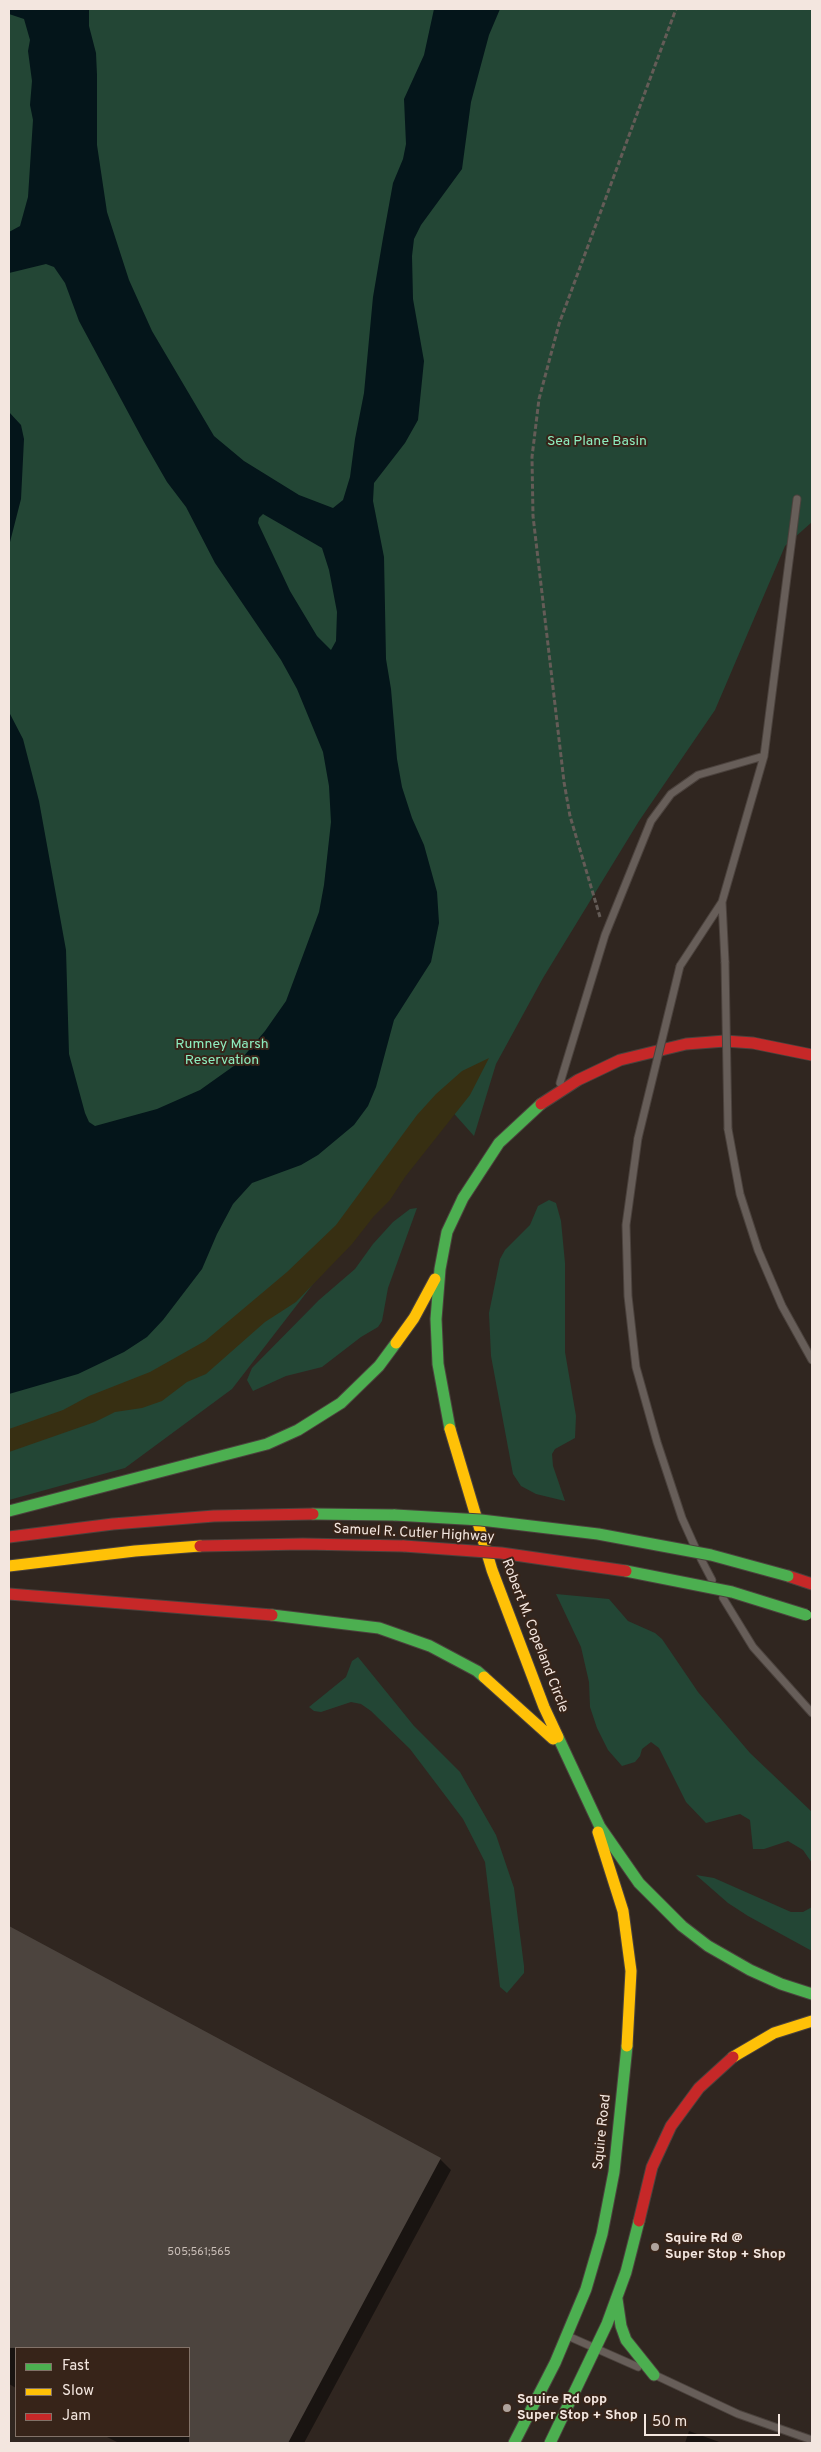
<!DOCTYPE html>
<html>
<head>
<meta charset="utf-8">
<style>
  body { margin:0 }
  #map { position:relative; width:821px; height:2452px; overflow:hidden; background:#302620; font-family:Overpass,sans-serif }
  canvas { display:block }
  .frame { position:absolute; inset:0; border:10px solid #f3e6df; pointer-events:none }
  .legend { position:absolute; left:15px; top:2347px; width:175px; height:90px; box-sizing:border-box; background:#372419; border:1px solid #827268; margin:0; padding:6px 9px; list-style:none; font-size:15px; color:#f3e6df }
  .legend li { display:flex; align-items:center; gap:10px; height:25px }
  .legend b { width:25px; border:1px solid #827268 }
  .scale { position:absolute; left:644px; top:2414px; width:136px; height:22px; box-sizing:border-box; border:2px solid #f3e6df; border-top:0; padding-left:6px; font-size:15px; line-height:18px; white-space:nowrap; color:#f3e6df; -webkit-text-stroke:4px #372419; paint-order:stroke }
</style>
</head>
<body>
<div id="map">
<canvas width="821" height="2452"></canvas>
<div class="frame"></div>
<ul class="legend">
<li><b style="height:6px;background:#4caf50"></b>Fast</li>
<li><b style="height:6px;background:#ffc107"></b>Slow</li>
<li><b style="height:6px;background:#c62828"></b>Jam</li>
</ul>
<div class="scale">50 m</div>
</div>
<script>
const g = document.querySelector('canvas').getContext('2d');
g.lineJoin = 'round';
function fill(path, color) { g.fillStyle = color; g.fill(path, 'evenodd'); }
const toPath = rows => new Path2D(rows.map(r => 'M' + r).join(''));
function strokePath(path, color, width, dash) { g.strokeStyle = color; g.lineWidth = width; g.lineCap = dash ? 'butt' : 'round'; g.setLineDash(dash || []); g.stroke(path); }
function write(font, color, halo, rows, align = 'center') {
  g.font = font + ' Overpass,sans-serif'; g.lineWidth = 4; g.setLineDash([]); g.textBaseline = 'middle'; g.strokeStyle = halo; g.fillStyle = color; for (const [text, x, y, turn = 0] of rows) {
    g.save(); g.translate(x, y); g.rotate((+turn || 0) * Math.PI / 180); g.textAlign = isNaN(turn) ? turn : align; if (halo) g.strokeText(text, 0, 0); g.fillText(text, 0, 0); g.restore();
  }
}
fill(toPath([
  [9,9,812,9,812,522,785,546,715,710,639,821,543,978,496,1064,474,1136,449,1108,232,1389,125,1468,9,1500],
  [549,1200,556,1203,561,1221,565,1263,565,1352,576,1416,575,1438,555,1449,552,1454,553,1466,565,1501,536,1494,521,1486,513,1474,491,1356,489,1313,500,1259,505,1250,530,1225,538,1206],
  [417,1208,388,1288,382,1321,378,1327,361,1337,322,1367,286,1376,253,1391,247,1380,252,1368,319,1300,355,1269,373,1244,393,1222,410,1209],
  [556,1594,609,1599,628,1621,655,1633,662,1639,698,1692,750,1753,812,1812,812,1863,803,1850,788,1841,764,1849,753,1849,750,1820,740,1814,706,1823,686,1802,659,1748,651,1742,642,1749,640,1756,635,1762,622,1766,608,1750,597,1728,590,1707,589,1682,581,1647],
  [358,1657,414,1726,460,1772,496,1835,514,1888,524,1966,524,1973,507,1993,500,1987,485,1862,463,1819,410,1749,371,1711,361,1704,351,1702,321,1712,314,1711,309,1707,346,1677,352,1661],
  [696,1875,714,1878,791,1912,803,1912,812,1907,812,1951,748,1916,728,1903]
]), '#234635');
fill(toPath([
  [489,1058,470,1095,405,1177,390,1200,374,1216,352,1244,296,1302,265,1322,206,1374,187,1382,162,1401,142,1408,115,1412,95,1422,9,1452,9,1429,63,1410,89,1396,150,1372,205,1341,287,1272,336,1225,417,1115,436,1094,462,1071]
]), '#372f12');
fill(toPath([
  [9,9,89,9,89,26,96,53,97,75,97,145,107,212,129,280,152,331,214,436,244,461,299,495,333,508,343,500,350,477,355,439,364,393,373,297,383,238,393,183,403,159,406,144,404,99,424,55,434,9,500,9,489,35,471,102,462,169,421,225,414,239,412,256,413,299,424,361,418,420,405,443,374,483,373,501,384,557,386,659,391,689,397,759,402,787,412,818,424,845,437,892,439,923,431,962,394,1020,376,1087,368,1106,354,1125,318,1155,301,1165,252,1183,233,1204,217,1234,202,1269,163,1320,147,1337,124,1352,78,1374,9,1394,9,712,23,739,39,801,66,950,69,1054,85,1113,89,1122,95,1126,157,1109,200,1090,238,1063,265,1031,286,1001,319,912,324,885,331,822,329,786,323,752,297,689,281,660,215,563,186,507,167,482,144,442,79,321,65,283,54,267,46,264,9,273,9,232,20,226,28,197,33,120,30,105,32,81,28,51,30,40,24,19,9,14],
  [263,514,322,548,329,570,337,612,336,641,331,650,317,636,290,591,258,523,259,518],
  [9,412,21,425,24,439,21,499,9,546]
]), '#04151a');
fill(toPath([
  [9,1927,440,2159,451,2170,304,2443,119,2443,105,2436,189,2436,189,2348,16,2348,16,2388,9,2384],
  [689,2431,722,2443,685,2443]
]), '#0007');
fill(toPath([
  [9,1926,441,2158,288,2443,189,2443,189,2348,9,2348]
]), '#4c443e');
const lane = toPath([
  [722,902,725,962],
  [680,966,722,902,764,756,797,499],
  [560,1083,605,935,651,821,671,794,698,775,764,756],
  [728,1129,740,1194,758,1250,782,1306,812,1360],
  [638,1138,626,1225,628,1296,636,1367,657,1442,682,1518,695,1547],
  [701,1559,712,1580],
  [723,1598,753,1647,812,1713],
  [570,2337,638,2367],
  [657,2376,738,2414,812,2440]
]);
const fast = toPath([
  [450,1429,438,1364,436,1319,440,1269,447,1232,463,1198,499,1143,541,1104],
  [9,1511,267,1444,298,1430,341,1403,379,1366,396,1343],
  [313,1514,395,1515],
  [272,1615,379,1628,430,1646,477,1671,484,1677],
  [558,1737,600,1827,639,1883,682,1926,708,1946,750,1970,781,1984,812,1994],
  [617,2299,621,2326,626,2340,654,2375],
  [514,2443,555,2363,586,2289,602,2234,614,2172,627,2046],
  [550,2443,607,2324,626,2272,639,2221]
]);
const slow = toPath([
  [396,1343,414,1318,435,1279],
  [450,1429,492,1570,544,1707,558,1737],
  [9,1566,135,1551,200,1546],
  [484,1677,553,1739],
  [598,1832,623,1911,631,1971,627,2046],
  [733,2057,774,2033,812,2021]
]);
const jam = toPath([
  [541,1104,578,1080,620,1060,686,1044,725,1041,753,1043,812,1055],
  [9,1537,113,1524,214,1516,313,1514],
  [200,1546,303,1544,404,1546],
  [788,1576,812,1584],
  [9,1594,272,1615],
  [639,2221,652,2167,671,2126,699,2088,733,2057]
]);
strokePath(lane, '#4b423d', 9);
strokePath(fast, '#4b423d', 13);
strokePath(slow, '#4b423d', 13);
strokePath(jam, '#4b423d', 13);
strokePath(toPath([
  [600,917,570,816,564,782,533,516,532,457,539,399,559,324,676,9]
]), '#645c57', 3, [5, 2.5]);
strokePath(lane, '#675e59', 7);
strokePath(fast, '#4caf50', 11);
strokePath(slow, '#ffc107', 11);
strokePath(jam, '#c62828', 11);
const laneBridge = toPath([
  [725,962,728,1129],
  [638,1138,680,966]
]);
const fastBridge = toPath([
  [395,1515,481,1520,598,1534,711,1555,788,1576],
  [626,1571,732,1592,806,1615]
]);
const jamBridge = toPath([
  [404,1546,501,1553,626,1571]
]);
strokePath(laneBridge, '#4b423d', 9, []);
strokePath(fastBridge, '#4b423d', 13, []);
strokePath(jamBridge, '#4b423d', 13, []);
strokePath(laneBridge, '#675e59', 7);
strokePath(fastBridge, '#4caf50', 11);
strokePath(jamBridge, '#c62828', 11);
for (const [x, y, r, color] of [
  [655,2247,5,"#afa39c"],
  [507,2408,5,"#afa39c"]
]) { const dot = new Path2D(); dot.arc(x, y, r, 0, 2 * Math.PI); g.fillStyle = color; g.fill(dot); strokePath(dot, '#372419', 2); }
write('11px', '#c9beb7', null, [
  ["505;561;565",199,2253]
]);
write('14px', '#8decbe', '#372419', [
  ["Sea Plane Basin",597,442],
  ["Rumney Marsh",222,1045],
  ["Reservation",222,1061]
]);
write('14px', '#f3e6df', '#372419', [
  ["Samuel R. Cutler Highway",414,1534,3],
  ["Robert M. Copeland Circle",534,1636,69],
  ["Squire Road",603,2132,-84]
]);
write('bold 14px', '#f3e6df', '#372419', [
  ["Squire Rd @",665,2239],
  ["Super Stop + Shop",665,2255],
  ["Squire Rd opp",517,2400],
  ["Super Stop + Shop",517,2416]
], 'left');
</script>
</body>
</html>
